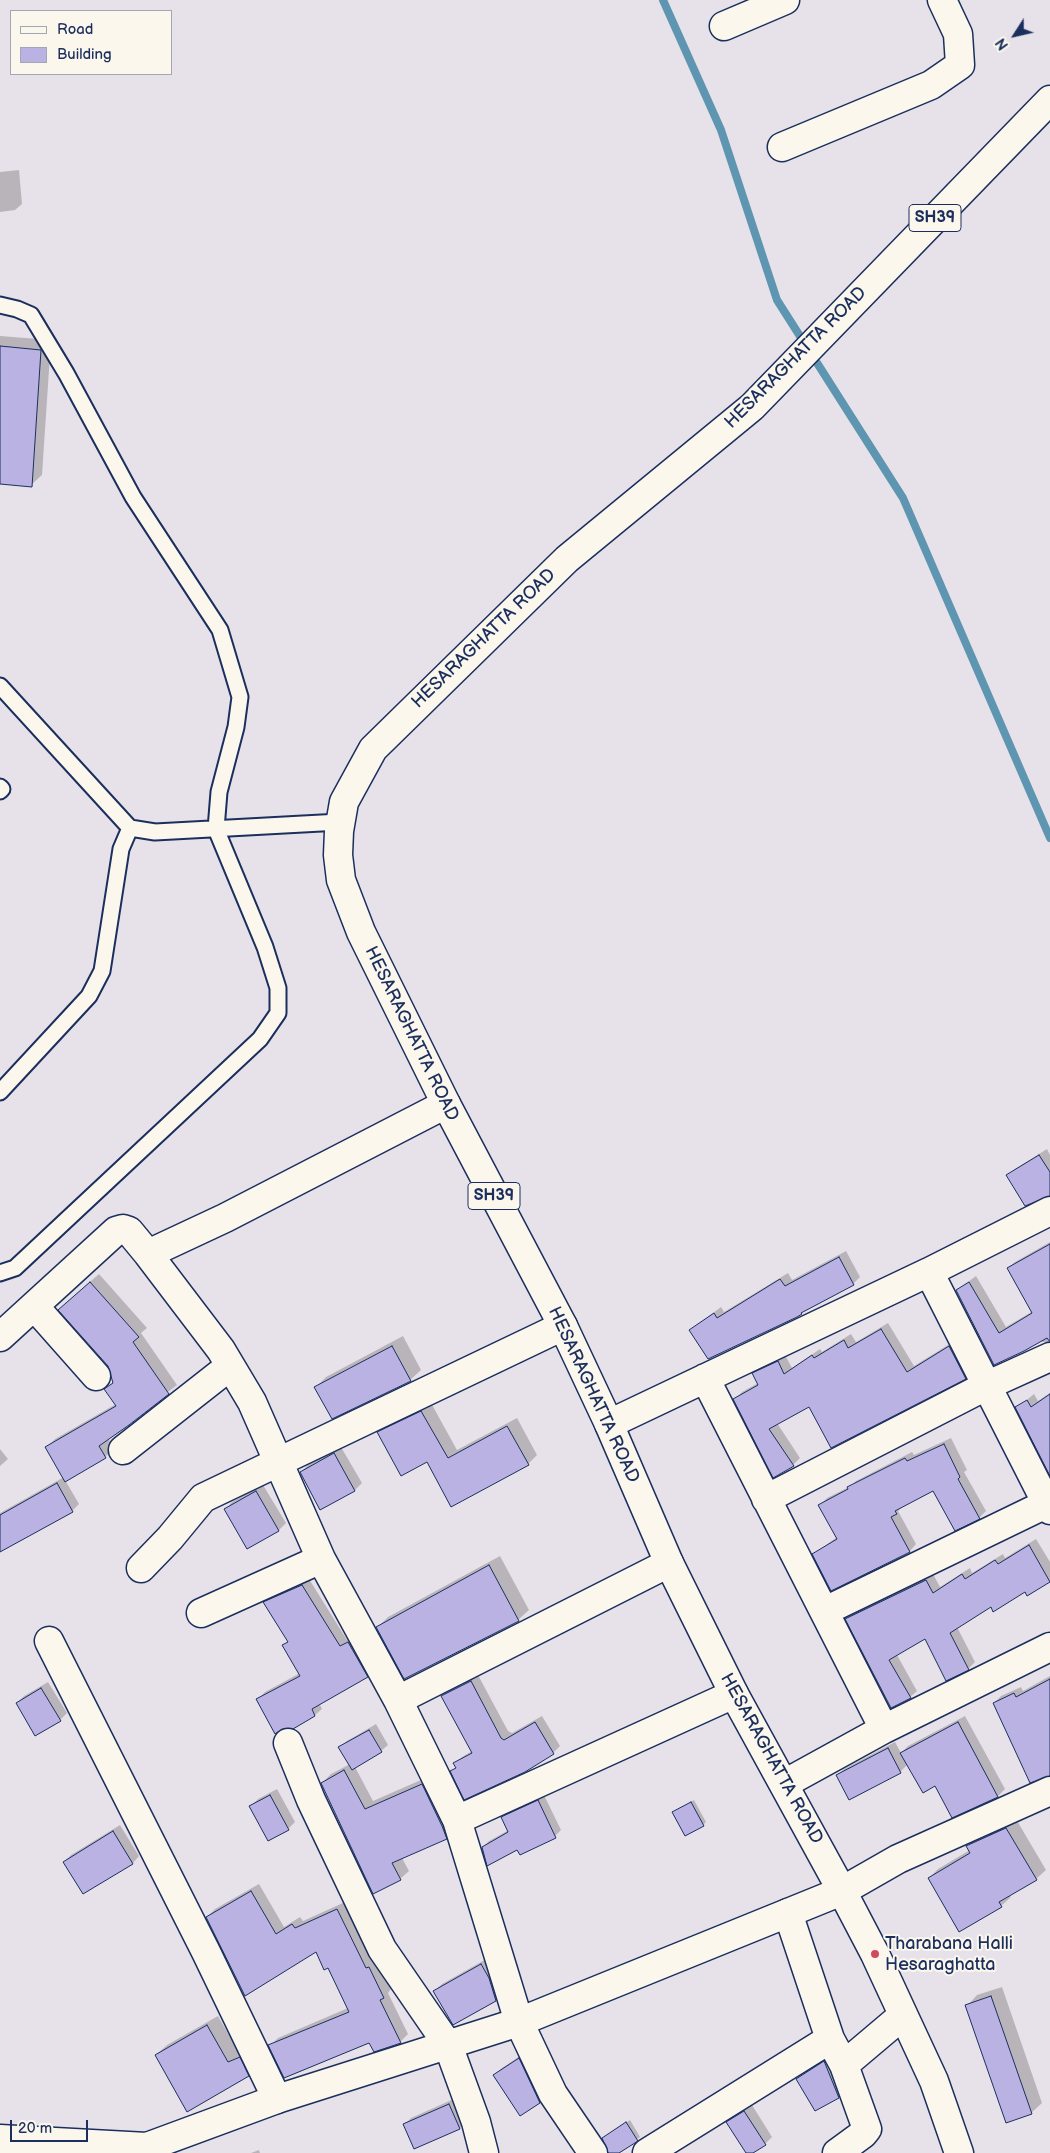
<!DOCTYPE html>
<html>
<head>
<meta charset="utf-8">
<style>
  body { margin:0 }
  #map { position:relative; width:1050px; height:2153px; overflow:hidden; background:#e7e2e9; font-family:"Balsamiq Sans",sans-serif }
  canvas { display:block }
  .legend { position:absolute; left:10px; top:10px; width:162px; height:65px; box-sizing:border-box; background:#fbf7ec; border:1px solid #a1a7b3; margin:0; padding:6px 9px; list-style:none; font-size:15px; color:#1b2f5e }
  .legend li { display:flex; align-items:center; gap:10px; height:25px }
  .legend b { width:25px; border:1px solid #a1a7b3 }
  .north { position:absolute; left:990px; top:10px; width:50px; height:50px; -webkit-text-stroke:4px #fbf7ec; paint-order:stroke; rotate:235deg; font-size:14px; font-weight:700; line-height:20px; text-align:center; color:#1b2f5e }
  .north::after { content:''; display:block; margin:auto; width:18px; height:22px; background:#1b2f5e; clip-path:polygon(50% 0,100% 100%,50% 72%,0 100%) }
  .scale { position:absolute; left:10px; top:2120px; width:78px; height:22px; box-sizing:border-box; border:2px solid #1b2f5e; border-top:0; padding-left:6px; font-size:15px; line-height:18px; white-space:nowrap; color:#1b2f5e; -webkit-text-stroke:4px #fbf7ec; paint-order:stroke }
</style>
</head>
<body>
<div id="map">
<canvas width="1050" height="2153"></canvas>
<ul class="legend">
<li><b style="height:6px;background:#fbf7ec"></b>Road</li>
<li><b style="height:14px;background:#b9b2e3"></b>Building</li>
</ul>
<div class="north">N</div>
<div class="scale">20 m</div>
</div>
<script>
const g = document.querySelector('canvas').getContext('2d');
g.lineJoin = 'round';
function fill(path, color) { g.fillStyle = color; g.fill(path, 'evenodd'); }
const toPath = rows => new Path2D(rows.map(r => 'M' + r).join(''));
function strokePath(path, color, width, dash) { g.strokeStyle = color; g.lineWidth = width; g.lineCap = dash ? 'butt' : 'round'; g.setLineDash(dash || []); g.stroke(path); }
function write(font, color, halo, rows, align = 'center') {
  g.font = font + ' "Balsamiq Sans",sans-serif'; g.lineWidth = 4; g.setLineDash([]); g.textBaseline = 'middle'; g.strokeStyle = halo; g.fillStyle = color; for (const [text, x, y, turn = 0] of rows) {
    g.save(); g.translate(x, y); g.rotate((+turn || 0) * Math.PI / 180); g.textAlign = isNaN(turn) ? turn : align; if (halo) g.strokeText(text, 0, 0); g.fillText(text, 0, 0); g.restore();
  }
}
fill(toPath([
  [19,170,22,204,15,210,0,212,0,172],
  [0,336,51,340,42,475,31,485,0,483],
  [1047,1149,1050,1155,1050,1193,1008,1175,1015,1169],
  [1050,1242,1050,1342,1042,1342,1041,1340,995,1364,957,1290,976,1276,1006,1327,1033,1311,1008,1268,1015,1262],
  [846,1251,860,1277,853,1284,806,1308,801,1313,690,1330,721,1307,724,1312,788,1273,792,1280],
  [99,1274,147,1328,141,1333,177,1385,108,1438,114,1448,105,1457,65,1480,79,1504,72,1511,0,1546,0,1513,64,1477,47,1447,55,1439,116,1404,106,1389,114,1381,109,1365,68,1301],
  [888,1323,914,1366,956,1340,972,1371,965,1378,809,1405,777,1423,800,1458,793,1465,735,1399,742,1392,758,1383,753,1374,760,1367,785,1355,792,1368,820,1349,822,1352,851,1334,856,1342],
  [403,1336,421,1370,410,1380,316,1387,326,1377],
  [1050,1393,1050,1473,1017,1408,1034,1394,1038,1401],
  [431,1403,457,1450,517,1418,537,1455,528,1464,428,1461,378,1432,388,1423],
  [951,1438,967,1470,964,1472,986,1511,979,1518,933,1489,903,1506,898,1511,916,1544,910,1551,814,1554,837,1537,820,1505,827,1498,851,1486,856,1481,912,1452,914,1455],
  [341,1447,362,1483,355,1490,321,1508,301,1472,308,1465],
  [0,1449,8,1459,0,1466],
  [263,1485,286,1523,279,1530,248,1547,226,1509,232,1502],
  [1036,1539,1050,1562,1050,1581,1027,1594,1025,1591,991,1606,957,1627,975,1662,968,1669,926,1637,897,1655,917,1691,910,1697,847,1619,854,1612,933,1574,940,1587,970,1568,972,1573,1003,1554,1005,1558],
  [500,1556,529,1610,518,1620,378,1627,388,1617],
  [309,1579,347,1640,355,1636,374,1669,367,1676,319,1703,322,1709,315,1715,258,1699,265,1692,300,1673,284,1646,289,1641,265,1602,272,1595],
  [478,1675,508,1731,512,1733,542,1716,560,1746,553,1753,452,1771,457,1767,455,1764,462,1757,472,1751,442,1696,449,1689],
  [1050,1676,1050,1770,994,1703,1001,1696,1021,1687,1023,1691],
  [48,1682,67,1713,60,1720,17,1703,24,1696],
  [965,1716,1005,1789,998,1796,953,1816,936,1784,908,1764,900,1772,849,1799,837,1776,844,1769,895,1742,901,1753,908,1746],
  [376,1724,388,1745,381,1751,355,1767,373,1801,430,1776,454,1829,446,1838,402,1858,409,1871,400,1879,322,1783,331,1774,350,1764,340,1747,347,1741],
  [277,1789,295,1822,288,1829,251,1806,258,1799],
  [544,1795,561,1830,555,1836,520,1854,518,1848,483,1847,489,1841,509,1830,503,1817,509,1811],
  [694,1800,706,1822,703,1825,674,1812],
  [1016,1819,1046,1870,1036,1879,1009,1895,1011,1897,1001,1906,929,1878,938,1869,970,1850,968,1846,977,1837],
  [120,1825,139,1856,133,1863,84,1893,64,1862,71,1855],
  [259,1884,284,1927,300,1917,303,1921,345,1902,374,1962,377,1960,391,1989,388,1993,408,2034,400,2042,270,2046,278,2038,348,2008,328,1967,316,1950,207,1917,215,1909],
  [488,1958,502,1993,495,2000,435,1991,442,1984],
  [1002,1987,1042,2103,1031,2113,967,2006,977,1995],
  [218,2016,239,2053,250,2048,258,2065,248,2075,156,2055,167,2045],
  [526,2052,546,2095,539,2102,495,2075,502,2068],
  [831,2055,845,2090,838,2097,798,2079,805,2072],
  [456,2098,467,2121,460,2128,415,2147,404,2125,411,2118],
  [752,2105,772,2137,765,2144,747,2153,728,2122],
  [630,2120,640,2137,616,2153,610,2153,603,2138],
  [259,2150,260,2153,251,2153]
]), '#0003');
strokePath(toPath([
  [663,0,721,130,777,300,903,498,1050,838]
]), '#5e96b1', 8);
const building = toPath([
  [0,346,41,350,32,487,0,484,0,346],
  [1039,1155,1050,1172,1050,1196,1025,1206,1006,1175,1039,1155],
  [1050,1244,1050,1342,1047,1338,1024,1351,994,1365,956,1290,969,1282,999,1333,1032,1313,1007,1268,1050,1244],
  [839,1257,854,1285,801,1313,802,1314,797,1317,708,1359,689,1330,714,1313,717,1318,780,1279,785,1286,839,1257],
  [90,1282,139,1337,133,1342,169,1394,129,1425,99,1446,106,1458,65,1482,45,1447,116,1406,104,1389,113,1383,108,1366,58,1310,90,1282],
  [881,1329,907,1372,949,1346,966,1379,831,1448,809,1407,769,1429,794,1466,773,1478,733,1399,758,1385,752,1373,778,1361,784,1374,812,1355,814,1358,844,1340,848,1348,881,1329],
  [392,1346,411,1381,332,1419,314,1387,392,1346],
  [1050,1394,1050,1476,1015,1407,1027,1400,1031,1407,1050,1394],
  [421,1411,448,1458,507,1426,529,1465,451,1507,427,1462,401,1476,377,1432,421,1411],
  [944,1444,960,1477,958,1479,980,1519,955,1531,933,1491,895,1511,897,1514,891,1517,910,1552,831,1591,812,1554,837,1539,818,1505,848,1489,847,1487,905,1458,907,1461,944,1444],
  [334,1453,355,1491,320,1510,300,1472,334,1453],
  [57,1483,73,1512,0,1552,0,1515,57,1483],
  [256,1491,279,1531,247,1549,224,1509,256,1491],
  [1029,1545,1050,1582,1027,1596,1025,1592,993,1612,991,1607,950,1633,969,1670,946,1681,925,1639,889,1660,911,1698,891,1708,845,1619,926,1580,933,1593,962,1574,965,1579,995,1560,998,1564,1029,1545],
  [489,1565,519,1621,404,1679,376,1627,489,1565],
  [302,1585,340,1646,348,1642,368,1677,312,1709,315,1716,293,1729,282,1729,275,1734,256,1699,300,1676,282,1645,288,1642,263,1602,302,1585],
  [1050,1679,1050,1776,1030,1783,993,1703,1014,1693,1016,1697,1050,1679],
  [471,1681,501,1738,504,1740,535,1722,554,1754,525,1772,464,1800,450,1771,456,1768,453,1763,472,1753,441,1696,471,1681],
  [41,1688,61,1721,35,1736,16,1703,41,1688],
  [958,1722,998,1797,952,1818,935,1786,923,1793,900,1753,958,1722],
  [369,1730,382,1752,352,1770,338,1747,369,1730],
  [888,1748,901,1773,849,1800,836,1775,888,1748],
  [344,1770,365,1809,422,1784,442,1826,447,1839,392,1863,401,1880,373,1894,321,1783,344,1770],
  [270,1795,289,1830,268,1841,249,1806,270,1795],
  [538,1800,556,1838,520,1855,517,1850,487,1866,482,1847,508,1832,501,1817,538,1800],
  [691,1802,704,1826,685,1836,672,1812,691,1802],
  [1006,1828,1037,1880,999,1902,1002,1907,959,1932,928,1878,970,1853,966,1846,1006,1828],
  [113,1831,133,1864,83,1894,63,1862,113,1831],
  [251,1891,276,1934,292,1924,295,1928,337,1909,366,1968,369,1967,384,1998,380,2000,401,2043,374,2052,369,2043,284,2078,268,2045,349,2012,328,1968,324,1970,316,1952,245,1996,206,1917,251,1891],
  [481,1964,489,1978,496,2001,453,2025,433,1991,481,1964],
  [991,1996,1032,2114,1006,2123,965,2005,991,1996],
  [207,2025,228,2062,240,2057,249,2076,187,2112,155,2055,207,2025],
  [519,2058,540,2103,520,2116,493,2075,519,2058],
  [824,2061,839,2098,815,2111,796,2079,824,2061],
  [449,2104,460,2129,414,2149,403,2124,449,2104],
  [744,2111,766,2145,753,2153,746,2153,726,2122,744,2111],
  [626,2122,638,2141,619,2153,608,2153,602,2138,626,2122]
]);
fill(building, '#b9b2e3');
strokePath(building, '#1b2f5e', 1);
const lane = toPath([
  [0,305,17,309,31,315,66,373,133,497,220,630,240,697,236,727,219,792,216,829,265,947,278,988,278,1013,260,1039,15,1268,0,1273],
  [0,686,130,828],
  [0,787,2,789,0,791],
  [0,1092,89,996,102,971,121,849,130,828,155,832,340,822]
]);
const street = toPath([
  [724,26,785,0],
  [782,147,931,85,960,65,958,34,942,0],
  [148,1254,221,1350,252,1402,321,1559,398,1700,457,1820,519,2022,553,2094,593,2153],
  [929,1272,1050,1510],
  [34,1306,96,1376],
  [0,1337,116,1231,123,1229,129,1231,148,1254,225,1218,446,1104],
  [705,1378,884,1729],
  [609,1424,929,1272,1050,1211],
  [123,1450,230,1366],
  [766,1499,986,1386,1050,1357],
  [141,1568,170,1538,203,1498,563,1326],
  [825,1611,1050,1502],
  [201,1613,321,1559],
  [49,1641,206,1952,277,2099],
  [398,1700,669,1563],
  [288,1743,311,1800,382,1949,448,2045,476,2122,484,2153],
  [784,1784,884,1729,1050,1647],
  [457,1820,734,1694],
  [842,1891,898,1859,1050,1791],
  [788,1913,830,2039],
  [647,2153,830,2039,844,2065],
  [837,2153,863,2134,867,2129,844,2065,902,2016]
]);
const secondary = toPath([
  [0,2139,147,2147,277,2099,519,2022,842,1891]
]);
const primary = toPath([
  [959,2153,934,2081,875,1954,842,1891,734,1694,669,1563,609,1424,563,1326,446,1104,361,932,341,880,338,855,339,831,344,802,373,749,567,559,752,407,1050,100]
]);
strokePath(lane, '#1b2f5e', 19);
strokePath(street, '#1b2f5e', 31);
strokePath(secondary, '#1b2f5e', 31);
strokePath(primary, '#1b2f5e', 31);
strokePath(lane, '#fbf7ec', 15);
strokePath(street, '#fbf7ec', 28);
strokePath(secondary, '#fbf7ec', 28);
strokePath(primary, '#fbf7ec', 28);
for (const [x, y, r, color] of [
  [875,1954,5,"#d1495b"]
]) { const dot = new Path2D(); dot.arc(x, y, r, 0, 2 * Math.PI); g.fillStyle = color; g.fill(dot); strokePath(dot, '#fbf7ec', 2); }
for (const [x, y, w] of [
  [935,218,52],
  [494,1196,52]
]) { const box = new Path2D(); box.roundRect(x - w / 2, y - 13.5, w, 27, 4); g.fillStyle = '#fbf7ec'; g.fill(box); strokePath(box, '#1b2f5e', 1); }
write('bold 16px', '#1b2f5e', null, [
  ["SH39",935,218],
  ["SH39",494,1196]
]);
write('18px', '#1b2f5e', '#fbf7ec', [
  ["HESARAGHATTA ROAD",796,358,-45],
  ["HESARAGHATTA ROAD",484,639,-44],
  ["HESARAGHATTA ROAD",411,1034,64],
  ["HESARAGHATTA ROAD",593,1395,65],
  ["HESARAGHATTA ROAD",771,1759,61]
]);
write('18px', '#1b2f5e', '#fbf7ec', [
  ["Tharabana Halli",885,1944],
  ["Hesaraghatta",885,1965]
], 'left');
</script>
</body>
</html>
